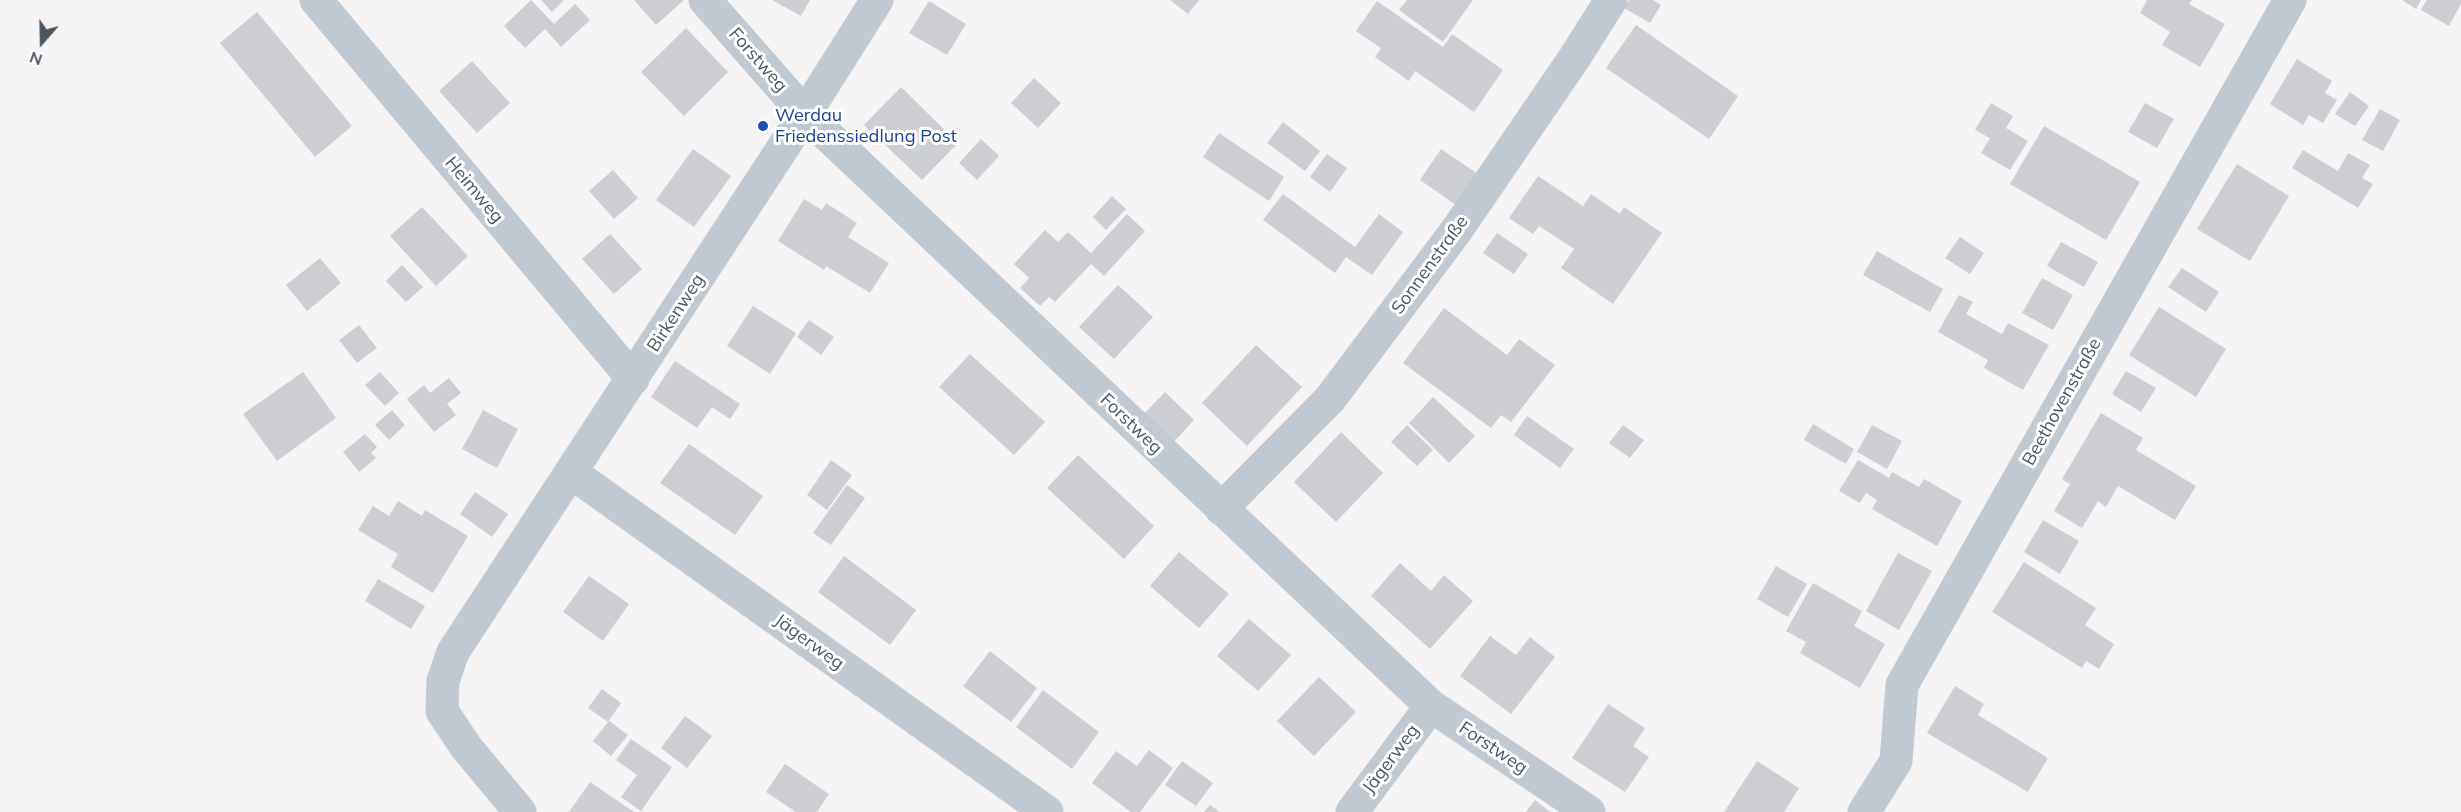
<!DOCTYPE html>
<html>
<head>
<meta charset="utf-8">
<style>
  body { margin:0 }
  #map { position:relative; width:2461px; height:812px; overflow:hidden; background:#f5f3f3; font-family:Mulish,sans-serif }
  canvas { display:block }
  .north { position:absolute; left:12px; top:12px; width:60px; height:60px; -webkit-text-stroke:4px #fff; paint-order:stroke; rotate:200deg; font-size:16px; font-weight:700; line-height:24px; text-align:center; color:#4a5661 }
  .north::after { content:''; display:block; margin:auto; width:21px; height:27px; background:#4a5661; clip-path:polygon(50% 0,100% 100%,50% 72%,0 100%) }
</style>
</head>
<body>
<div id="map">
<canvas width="2461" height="812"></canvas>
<div class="north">N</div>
</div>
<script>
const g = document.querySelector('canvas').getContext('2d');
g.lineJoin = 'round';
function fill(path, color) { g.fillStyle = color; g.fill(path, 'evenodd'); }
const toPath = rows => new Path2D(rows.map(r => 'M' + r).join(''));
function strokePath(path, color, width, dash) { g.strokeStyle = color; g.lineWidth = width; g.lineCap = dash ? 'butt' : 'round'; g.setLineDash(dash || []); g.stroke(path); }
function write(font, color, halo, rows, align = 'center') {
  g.font = font + ' Mulish,sans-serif'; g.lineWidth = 6; g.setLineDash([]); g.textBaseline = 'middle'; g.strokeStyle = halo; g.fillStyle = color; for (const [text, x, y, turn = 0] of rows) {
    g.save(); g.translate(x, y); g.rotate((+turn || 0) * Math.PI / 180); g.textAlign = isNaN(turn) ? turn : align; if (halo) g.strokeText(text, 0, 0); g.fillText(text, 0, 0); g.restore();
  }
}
fill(toPath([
  [531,0,554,24,575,4,590,20,561,47,545,29,525,48,504,26],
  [541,0,564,0,552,12],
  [634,0,684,0,656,25],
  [772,0,810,0,801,16],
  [1170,0,1199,0,1188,14],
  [1407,0,1473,0,1443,42,1399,10],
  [1629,0,1653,0,1661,5,1650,23,1624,8],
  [2147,0,2192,0,2189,4,2225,24,2200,67,2162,45,2170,32,2140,13],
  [2402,0,2421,0,2416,9],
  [2427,0,2461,0,2461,4,2449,26,2421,10],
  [929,1,966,24,947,55,909,33],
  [1377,1,1443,47,1452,34,1503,70,1474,112,1415,71,1409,81,1375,57,1381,48,1356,31],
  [257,12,352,126,315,157,220,43],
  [1636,25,1738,96,1709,139,1606,68],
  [686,28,728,72,684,116,641,72],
  [2297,59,2332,81,2325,93,2337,100,2323,123,2309,115,2303,125,2270,104],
  [472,61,510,103,477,133,439,91],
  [1034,78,1061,103,1038,128,1011,103],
  [901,87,958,143,922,180,864,125],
  [2350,92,2369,106,2355,126,2335,114],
  [1991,103,2013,116,2006,128,2028,141,2010,170,1981,153,1990,138,1975,130],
  [2145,103,2174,119,2157,148,2128,132],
  [2380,109,2400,120,2383,151,2362,140],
  [1283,122,1320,151,1305,171,1267,143],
  [2044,126,2140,182,2106,240,2010,184],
  [1219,133,1284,177,1269,201,1203,157],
  [981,139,999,156,977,180,959,163],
  [693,149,731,176,694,227,656,200],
  [1441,149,1478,174,1456,205,1420,180],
  [2303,150,2338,171,2348,153,2370,165,2362,178,2373,184,2358,208,2292,168],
  [1327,154,1347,168,1330,192,1310,177],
  [2237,164,2289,196,2250,261,2197,229],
  [613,170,638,198,614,219,589,191],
  [1538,176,1583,206,1591,194,1620,214,1624,207,1662,233,1613,304,1561,268,1574,249,1539,226,1533,234,1509,218],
  [1283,194,1355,247,1379,214,1403,232,1372,275,1346,257,1335,273,1263,220],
  [1112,196,1126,209,1106,230,1093,217],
  [804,199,822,210,826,203,857,223,848,237,889,263,870,293,826,266,824,270,778,241],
  [422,207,468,256,436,286,390,236],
  [1127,214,1145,231,1104,276,1091,264,1055,302,1049,297,1040,306,1020,288,1029,278,1014,264,1045,230,1058,242,1068,232,1091,253],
  [1497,233,1528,254,1514,274,1483,253],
  [610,234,642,269,614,294,582,259],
  [1960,237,1984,253,1970,274,1945,258],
  [2061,242,2098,262,2084,287,2047,266],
  [1877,251,1943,289,1930,312,1863,275],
  [320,258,341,283,307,311,286,285],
  [402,265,423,287,406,302,386,281],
  [2182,268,2219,292,2206,312,2168,287],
  [2042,278,2073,295,2053,330,2022,313],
  [1118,285,1153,317,1114,359,1079,327],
  [1959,295,1973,302,1966,314,2002,334,2008,323,2049,345,2023,390,1984,368,1988,360,1938,332],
  [753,306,796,333,770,374,727,346],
  [2159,307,2226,349,2196,397,2129,355],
  [1444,308,1507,355,1519,339,1555,365,1511,422,1501,415,1491,428,1403,363],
  [809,320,834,337,821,355,797,337],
  [359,325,377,348,357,363,339,340],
  [1256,345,1302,387,1247,446,1202,403],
  [970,354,1045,422,1014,455,939,387],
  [675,361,740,404,730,419,712,407,697,428,651,397],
  [2126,371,2156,388,2141,412,2112,394],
  [303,372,336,418,277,461,243,414],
  [380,372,399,393,385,406,365,385],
  [449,378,461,393,447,404,456,415,434,432,407,399,424,385,430,393],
  [1165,392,1194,420,1171,445,1141,417],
  [1433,397,1475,436,1449,463,1409,423],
  [392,410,405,425,389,440,375,425],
  [483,410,518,429,497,468,462,449],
  [2101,413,2143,438,2136,450,2196,486,2175,520,2118,486,2106,507,2098,501,2082,528,2054,511,2070,484,2062,479],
  [1527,416,1574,449,1560,468,1514,435],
  [1813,424,1854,449,1846,464,1804,440],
  [1407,425,1433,450,1417,466,1391,442],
  [1623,425,1644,440,1630,458,1609,443],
  [1872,425,1902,441,1887,469,1857,452],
  [1341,432,1383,473,1336,522,1294,482],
  [365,434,377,447,371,453,376,458,359,472,343,452],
  [689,444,763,496,735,535,660,483],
  [1078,455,1154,526,1124,559,1047,488],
  [831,460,852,475,827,510,807,495],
  [1858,460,1889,478,1892,472,1919,487,1924,479,1962,501,1937,546,1872,509,1877,500,1866,493,1860,503,1839,491],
  [847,485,865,498,831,545,813,533],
  [475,492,508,514,492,537,460,514],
  [398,501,422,516,425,510,468,536,433,593,391,567,398,554,358,530,373,506,389,516],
  [2043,520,2079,541,2060,574,2024,552],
  [1179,552,1229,594,1199,628,1150,586],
  [1898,553,1932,571,1899,630,1866,611],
  [844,556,916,610,890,645,818,592],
  [2024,562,2096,608,2085,625,2114,644,2099,669,2086,661,2082,668,1992,612],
  [1400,563,1431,591,1444,575,1473,601,1430,649,1371,596],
  [1776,566,1807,584,1788,617,1757,599],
  [589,576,629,604,603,641,563,612],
  [378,579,425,606,411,629,365,601],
  [1813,583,1862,611,1854,626,1885,644,1860,688,1800,653,1806,642,1786,631],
  [1249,619,1291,655,1258,691,1217,656],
  [1490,636,1516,655,1530,637,1555,657,1511,714,1460,676],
  [990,651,1037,688,1011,722,963,686],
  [1319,677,1356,712,1314,756,1277,721],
  [1955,686,1984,704,1978,715,2048,758,2028,792,1927,733],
  [602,689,621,703,608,722,588,708],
  [1043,690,1099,732,1072,769,1016,727],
  [1608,704,1645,728,1633,746,1649,757,1625,792,1572,758],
  [685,716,712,736,687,768,661,748],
  [609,721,628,735,611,756,593,741],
  [631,739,672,767,641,811,621,797,637,775,616,760],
  [1149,750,1173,768,1140,812,1131,812,1092,783,1116,751,1137,766],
  [1182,761,1213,783,1196,806,1165,785],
  [1757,761,1799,788,1784,812,1724,812],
  [785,764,829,794,817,812,796,812,766,792],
  [590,782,634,812,569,812],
  [1535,800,1550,812,1526,812],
  [1210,805,1220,812,1204,812]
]), '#cdcfd5');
strokePath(toPath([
  [316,0,633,379],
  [705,0,805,114,1431,706,1589,812],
  [572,473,1047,812],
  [1221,509,1330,399,1456,231,1575,57,1611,0],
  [520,812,466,747,442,711,443,681,453,652,805,114,877,0],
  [1352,812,1431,706],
  [1864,812,1896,761,1902,685,2290,0]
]), '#c1cad2', 33);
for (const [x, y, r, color] of [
  [763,126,6,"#1a4fb4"]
]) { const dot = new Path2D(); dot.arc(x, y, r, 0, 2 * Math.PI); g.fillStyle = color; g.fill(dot); strokePath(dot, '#fff', 2); }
write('18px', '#4a5661', '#fff', [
  ["Forstweg",758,60,49],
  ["Heimweg",474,190,50],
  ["Sonnenstraße",1430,265,-54],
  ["Birkenweg",676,313,-57],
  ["Beethovenstraße",2062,402,-61],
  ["Forstweg",1131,424,44],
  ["Jägerweg",809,642,36],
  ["Forstweg",1493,748,34],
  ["Jägerweg",1391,759,-53]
]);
write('18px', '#164399', '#fff', [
  ["Werdau",775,116],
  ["Friedenssiedlung Post",775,137]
], 'left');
</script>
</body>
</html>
